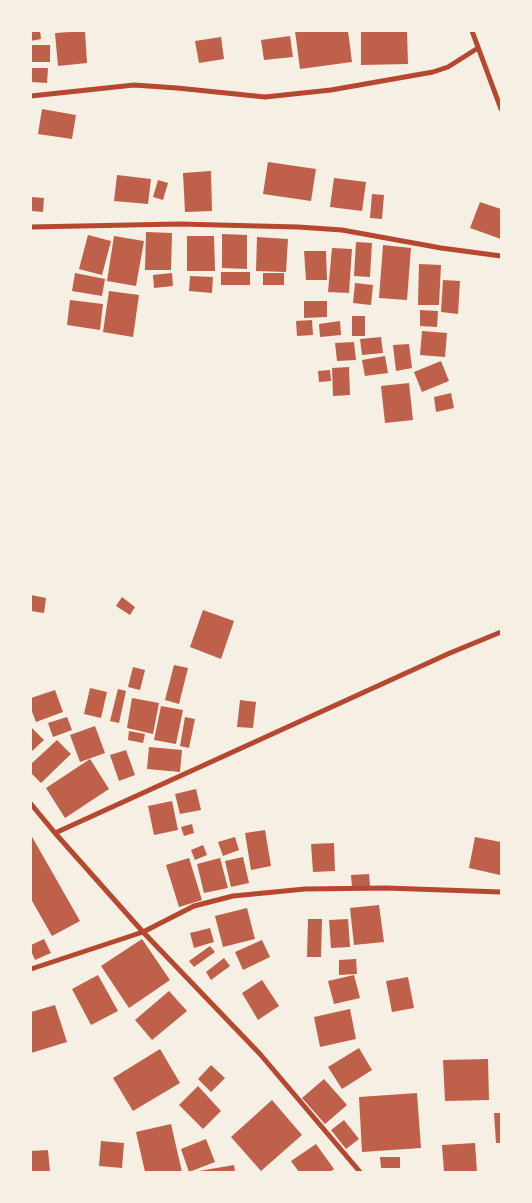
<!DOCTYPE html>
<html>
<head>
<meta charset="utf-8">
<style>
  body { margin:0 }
  #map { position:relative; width:532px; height:1203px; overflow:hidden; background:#f6efe4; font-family:Lato,sans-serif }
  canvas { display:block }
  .frame { position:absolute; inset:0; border:32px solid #f6efe4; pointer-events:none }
</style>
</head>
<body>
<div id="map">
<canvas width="532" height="1203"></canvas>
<div class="frame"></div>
</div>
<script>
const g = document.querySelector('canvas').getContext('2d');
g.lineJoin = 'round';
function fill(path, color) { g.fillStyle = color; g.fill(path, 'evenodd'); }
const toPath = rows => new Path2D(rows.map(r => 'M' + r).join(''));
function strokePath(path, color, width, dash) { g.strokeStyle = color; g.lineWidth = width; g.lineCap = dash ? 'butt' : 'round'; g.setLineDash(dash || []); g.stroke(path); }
fill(toPath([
  [31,31,40,31,41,39,31,41],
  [85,31,87,63,58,66,55,33],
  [295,31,348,31,352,62,300,69],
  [378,31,407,31,408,64,361,65,361,32],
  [290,36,293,57,264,60,261,40],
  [221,37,224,59,199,63,195,41],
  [31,45,50,45,50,62,31,62],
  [31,68,48,68,47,83,31,82],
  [42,109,76,115,72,139,38,134],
  [268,162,316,169,311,201,263,194],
  [211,171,212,211,185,212,183,173],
  [117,175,151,179,148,204,114,201],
  [334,178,366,182,362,211,330,207],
  [158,180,168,183,163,200,153,197],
  [372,194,384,195,382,219,370,218],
  [31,197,44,198,43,212,31,211],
  [480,202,501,209,501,239,470,228],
  [146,232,172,233,171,270,145,270],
  [222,234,247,235,247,269,222,268],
  [88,235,111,241,102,275,79,269],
  [114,236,144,241,136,286,107,281],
  [187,236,214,236,215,271,187,271],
  [257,237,288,239,286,272,256,271],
  [356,242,372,243,370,277,354,276],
  [383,245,411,248,407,300,379,298],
  [332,248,352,249,349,293,328,292],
  [304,251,326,251,327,280,306,280],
  [419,264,441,265,439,305,418,305],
  [221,272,250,272,250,285,221,285],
  [75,273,105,279,102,296,72,291],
  [172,273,173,286,154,288,153,275],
  [263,273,284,273,284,285,263,285],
  [190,276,213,277,212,293,189,291],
  [443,280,460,281,458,314,441,312],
  [355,283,373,285,371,305,353,303],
  [109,291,139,295,133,337,103,332],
  [70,300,103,304,100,330,67,325],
  [304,301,327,301,327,317,304,318],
  [420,310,438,311,437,327,420,326],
  [352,316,365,316,365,336,352,336],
  [312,320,313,335,297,336,296,321],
  [340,321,341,335,320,337,319,324],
  [422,331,447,333,445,357,420,355],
  [381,337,383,353,362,355,360,339],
  [354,342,356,360,337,361,335,343],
  [409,344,412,368,396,371,393,345],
  [385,356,388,373,365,376,362,360],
  [441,361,449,381,422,392,414,372],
  [349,367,350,395,333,396,332,368],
  [330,370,331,381,319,382,318,371],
  [409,383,413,420,385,423,381,386],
  [451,393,454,408,436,412,434,397],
  [31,595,46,598,44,613,31,611],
  [122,597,135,607,130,615,116,606],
  [203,610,234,621,221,659,190,647],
  [174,665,188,668,179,704,165,700],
  [133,667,145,670,140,690,128,687],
  [90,688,107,692,101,718,84,714],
  [118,689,126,691,119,723,110,721],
  [55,690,63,712,36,722,31,709,31,698],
  [132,698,159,703,153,734,127,728],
  [240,700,256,702,253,728,237,727],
  [161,706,183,710,176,744,154,740],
  [67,717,72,730,53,737,48,723],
  [185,717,195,719,189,748,180,746],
  [95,726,105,753,80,762,70,735],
  [31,727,44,740,31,752],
  [129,731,145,734,143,743,128,740],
  [57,740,71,754,41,783,31,773,31,764],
  [149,747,182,750,180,772,147,769],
  [126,750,135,775,119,781,110,755],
  [90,759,109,789,65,818,46,788],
  [196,789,201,810,180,814,175,794],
  [172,801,178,830,154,835,148,806],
  [192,824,194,833,184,836,181,827],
  [265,830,271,866,251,870,245,833],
  [31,835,80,921,52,936,31,899],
  [235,837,239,850,223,856,218,842],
  [475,837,501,842,500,875,469,868],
  [334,843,335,871,313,872,311,844],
  [203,845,207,855,195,860,191,850],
  [243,857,249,883,231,887,225,861],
  [189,858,202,900,179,907,166,865],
  [220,858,228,888,204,893,197,864],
  [369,874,370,886,352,887,351,875],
  [379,905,384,942,354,945,350,908],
  [247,908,255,939,223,947,215,916],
  [308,919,322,919,321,957,307,957],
  [348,919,350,947,331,948,329,920],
  [210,928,214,942,194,948,190,933],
  [44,939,51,953,35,960,31,951,31,945],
  [142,939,170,980,129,1008,101,966],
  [262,940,270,957,243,970,235,952],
  [210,946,215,952,194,967,189,961],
  [224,958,230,966,211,980,206,972],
  [356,959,357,974,339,975,339,960],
  [98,975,118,1011,91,1025,72,989],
  [354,975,360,998,334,1004,328,981],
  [408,977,414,1008,392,1012,386,981],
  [262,980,279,1006,258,1020,242,993],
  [169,991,187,1011,152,1040,135,1020],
  [55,1005,67,1042,31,1053,31,1012],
  [350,1009,356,1039,320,1047,314,1017],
  [359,1048,372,1070,342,1089,328,1067],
  [160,1049,180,1083,133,1111,113,1078],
  [488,1059,489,1100,445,1101,443,1060],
  [211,1065,225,1078,211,1092,198,1079],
  [324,1079,347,1105,325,1124,302,1098],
  [198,1086,221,1111,203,1129,179,1105],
  [417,1093,421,1148,362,1152,359,1097],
  [272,1100,302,1135,261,1171,231,1137],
  [494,1113,501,1113,501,1143,496,1143],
  [344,1120,359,1139,346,1149,331,1130],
  [171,1124,182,1172,145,1172,136,1132],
  [206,1139,215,1162,189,1172,181,1149],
  [101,1141,124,1143,122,1168,99,1166],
  [475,1143,477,1172,444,1172,442,1145],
  [316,1144,334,1169,330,1172,299,1172,291,1161],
  [48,1150,50,1172,31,1172,31,1151],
  [380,1157,400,1157,400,1168,381,1168],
  [234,1165,235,1172,200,1172,199,1171]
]), '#bf614a');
strokePath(toPath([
  [472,31,501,109],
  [31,96,134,85,177,88,265,97,331,90,433,72,448,67,478,48],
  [31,227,179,224,298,227,342,230,441,248,501,256],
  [31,804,55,833,143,932,260,1054,360,1172],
  [55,833,450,653,501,632],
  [31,969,143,932,194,906,233,896,305,889,386,888,501,892]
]), '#b5482f', 5);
</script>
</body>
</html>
